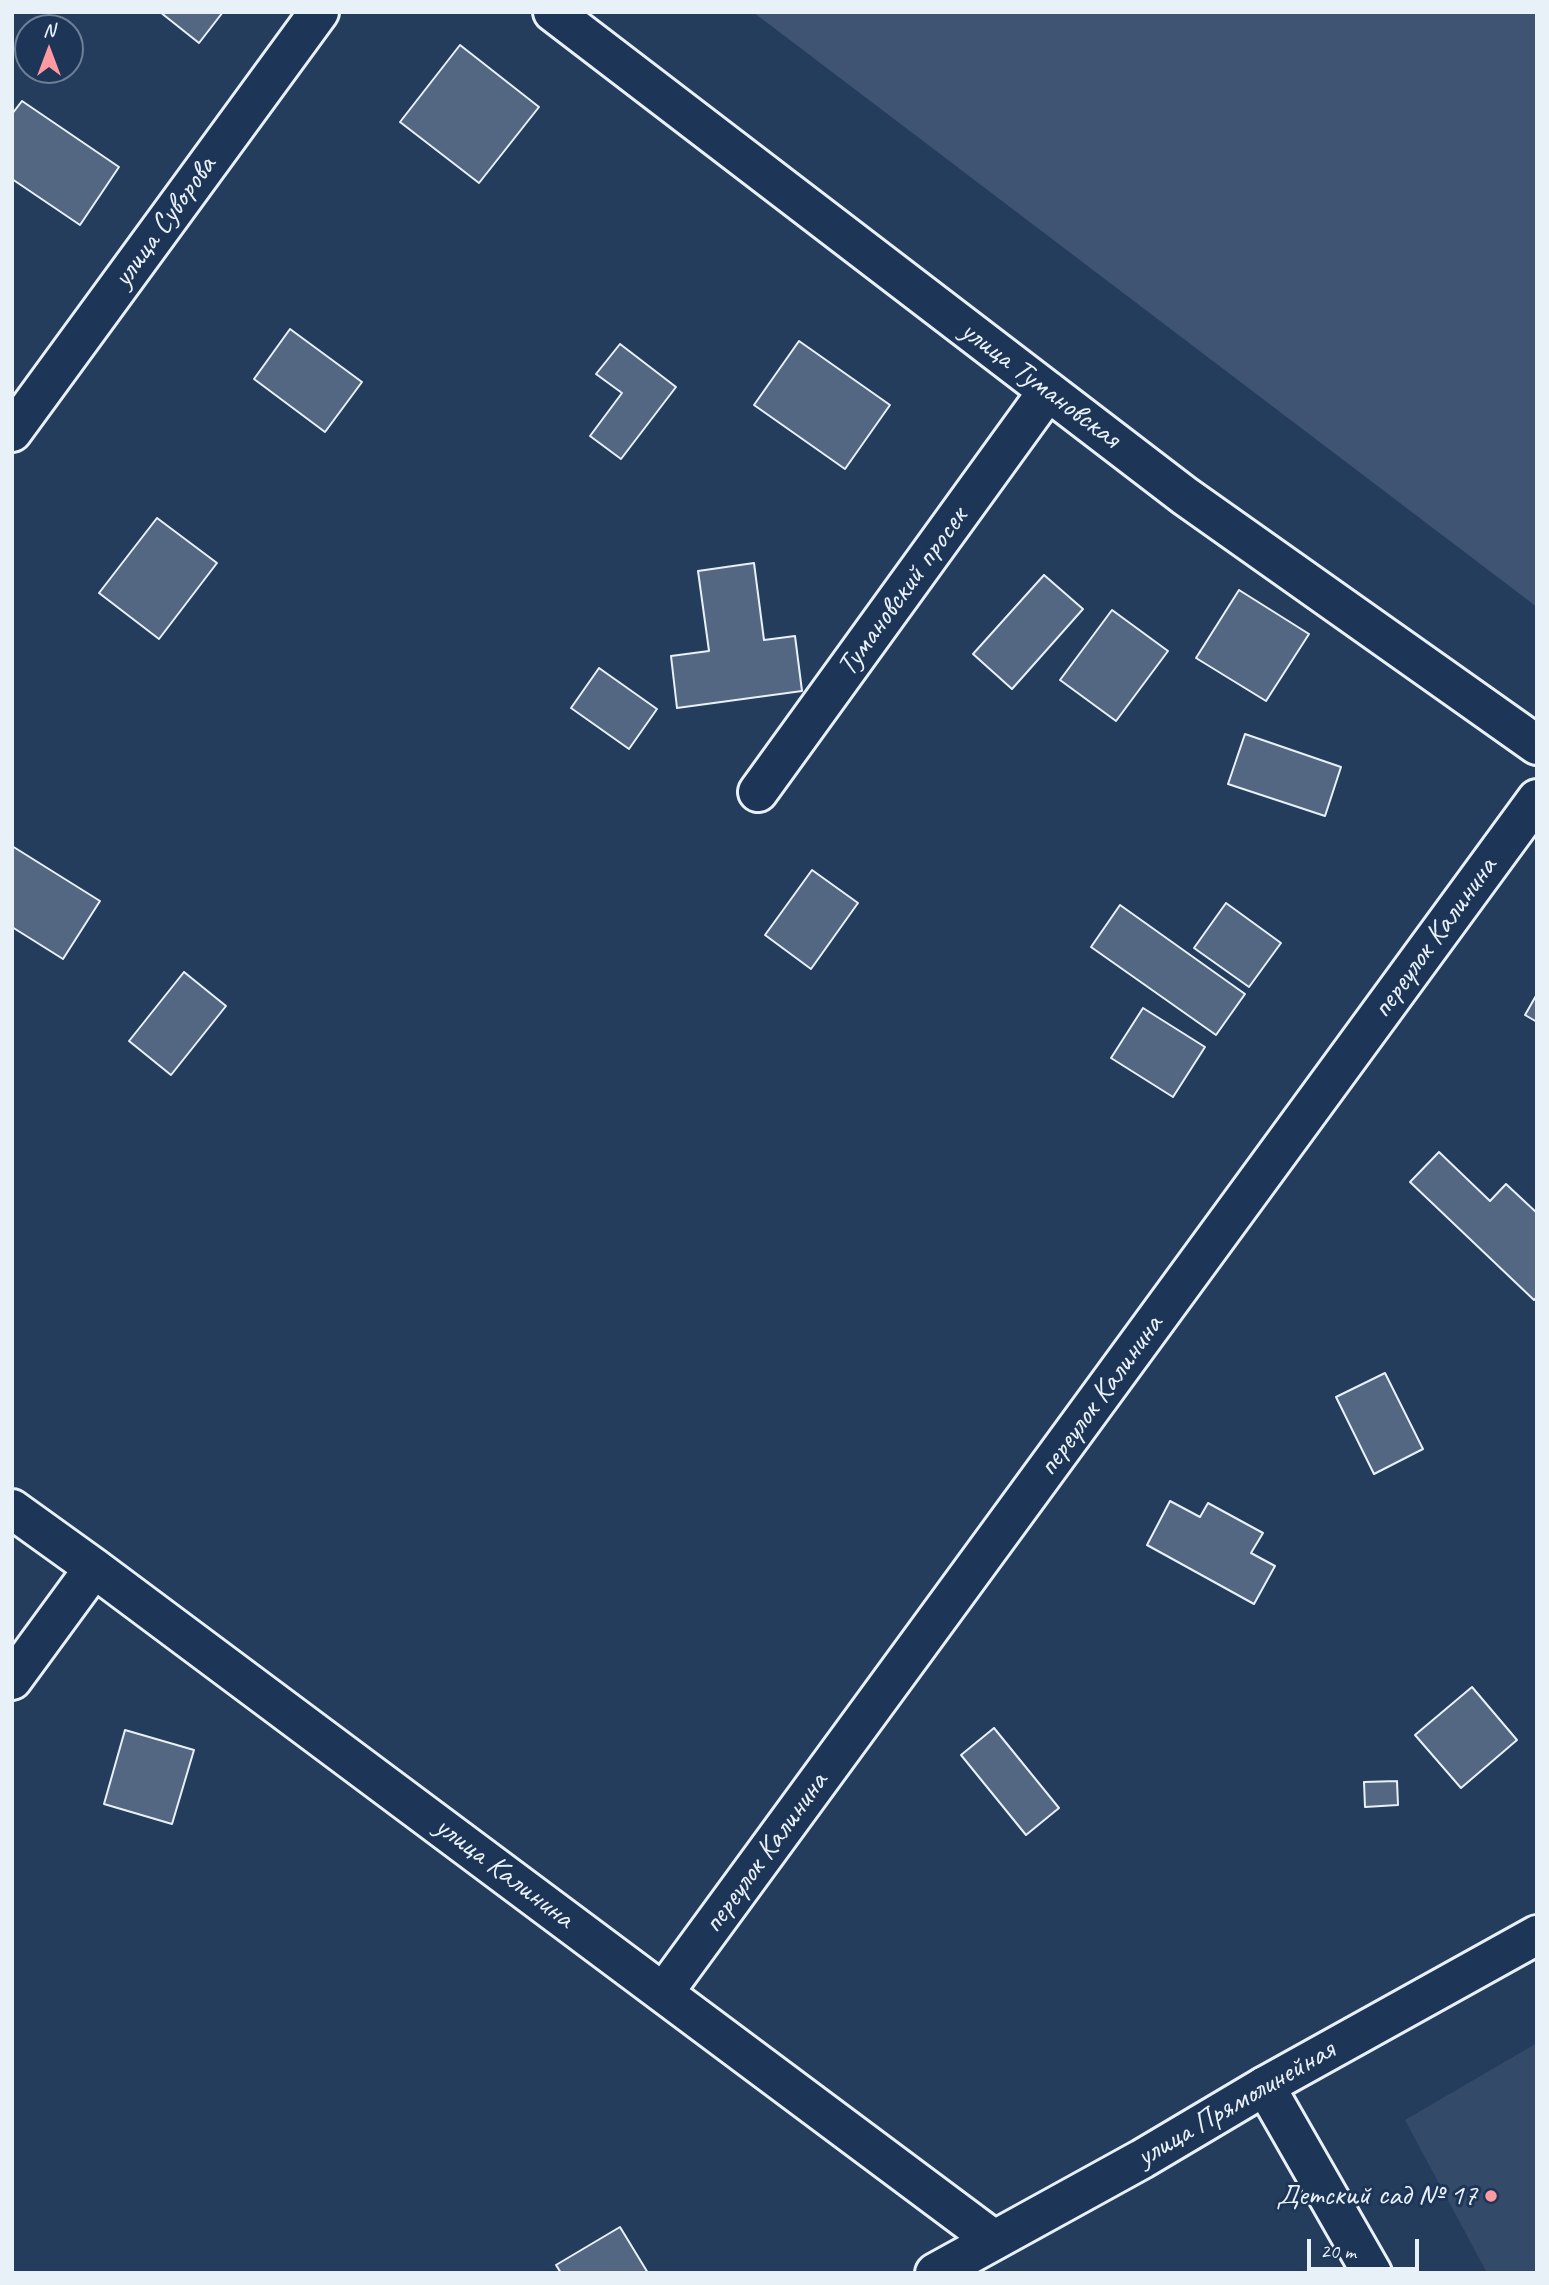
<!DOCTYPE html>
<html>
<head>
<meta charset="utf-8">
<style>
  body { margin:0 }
  #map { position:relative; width:1549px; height:2285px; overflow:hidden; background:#253d5d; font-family:Caveat,sans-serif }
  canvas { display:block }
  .frame { position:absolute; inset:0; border:14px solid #e8f1f8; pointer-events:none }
  .north { position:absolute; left:14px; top:14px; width:70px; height:70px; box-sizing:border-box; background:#1d3557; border:2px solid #6e8097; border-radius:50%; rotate:0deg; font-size:19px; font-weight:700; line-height:28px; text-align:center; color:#e8f1f8 }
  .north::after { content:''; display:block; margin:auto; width:24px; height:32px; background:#ff9aa2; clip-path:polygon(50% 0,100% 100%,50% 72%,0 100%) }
  .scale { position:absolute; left:1307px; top:2239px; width:112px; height:32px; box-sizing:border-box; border:4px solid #e8f1f8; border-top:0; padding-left:9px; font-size:21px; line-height:24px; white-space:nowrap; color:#e8f1f8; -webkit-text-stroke:5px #1d3557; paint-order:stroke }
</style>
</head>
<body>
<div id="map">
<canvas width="1549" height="2285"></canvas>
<div class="frame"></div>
<div class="north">N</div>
<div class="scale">20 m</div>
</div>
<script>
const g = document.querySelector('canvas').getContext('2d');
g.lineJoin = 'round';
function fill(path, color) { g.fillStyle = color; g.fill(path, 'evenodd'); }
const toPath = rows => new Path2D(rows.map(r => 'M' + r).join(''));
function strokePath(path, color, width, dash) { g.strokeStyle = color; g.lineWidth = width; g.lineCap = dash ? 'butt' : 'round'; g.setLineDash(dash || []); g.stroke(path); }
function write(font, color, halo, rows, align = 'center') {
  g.font = font + ' Caveat,sans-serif'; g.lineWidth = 6; g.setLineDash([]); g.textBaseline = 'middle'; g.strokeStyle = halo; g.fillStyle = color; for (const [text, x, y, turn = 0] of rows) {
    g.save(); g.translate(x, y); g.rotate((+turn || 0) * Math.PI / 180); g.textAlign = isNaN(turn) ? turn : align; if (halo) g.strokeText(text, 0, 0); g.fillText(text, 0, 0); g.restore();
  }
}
fill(toPath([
  [1537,2043,1537,2273,1487,2273,1405,2120]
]), '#334a68');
fill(toPath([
  [753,12,1537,12,1537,607]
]), '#3e5472');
const building = toPath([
  [160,12,223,12,199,43,160,12],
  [460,45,539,107,479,183,400,122,460,45],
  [22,101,119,167,80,225,12,179,12,114,22,101],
  [290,329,362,382,325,432,254,379,290,329],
  [799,341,890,405,845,469,754,405,799,341],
  [620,344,676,387,621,459,590,436,622,393,596,374,620,344],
  [157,518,217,563,159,639,99,593,157,518],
  [754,563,764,640,795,636,802,691,677,708,671,656,709,651,698,571,754,563],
  [1044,575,1083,609,1012,689,973,654,1044,575],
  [1239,590,1309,634,1266,701,1196,658,1239,590],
  [1112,610,1168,651,1116,721,1060,680,1112,610],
  [599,668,657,709,629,749,571,708,599,668],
  [1245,734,1341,767,1325,816,1228,784,1245,734],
  [12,846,100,901,63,959,12,927,12,846],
  [812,870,858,903,811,969,765,935,812,870],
  [1226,903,1281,943,1249,987,1194,948,1226,903],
  [1120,905,1245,994,1216,1035,1091,947,1120,905],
  [184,972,226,1006,171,1075,129,1041,184,972],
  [1537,994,1537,1022,1525,1015,1537,994],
  [1143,1008,1205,1047,1173,1097,1111,1058,1143,1008],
  [1439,1152,1490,1201,1506,1184,1537,1213,1537,1297,1534,1300,1410,1182,1439,1152],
  [1385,1373,1423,1449,1374,1474,1336,1397,1385,1373],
  [1170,1501,1200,1517,1208,1503,1263,1533,1251,1553,1275,1566,1254,1604,1147,1545,1170,1501],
  [1472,1687,1517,1740,1461,1788,1415,1735,1472,1687],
  [994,1728,1059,1808,1026,1835,961,1755,994,1728],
  [125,1730,194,1750,172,1824,104,1804,125,1730],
  [1397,1781,1398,1805,1365,1807,1364,1782,1397,1781],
  [620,2227,648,2273,561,2273,556,2265,620,2227]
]);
fill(building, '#536782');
strokePath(building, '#e8f1f8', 2);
const street = toPath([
  [553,12,1185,496,1537,745],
  [12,432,319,12],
  [758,792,1048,391],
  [12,1509,94,1568,994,2240],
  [12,1680,94,1568],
  [664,1992,1537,799],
  [1265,2086,1372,2273]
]);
const secondary = toPath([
  [935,2273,1142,2159,1265,2086,1537,1935]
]);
strokePath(street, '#e8f1f8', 44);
strokePath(secondary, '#e8f1f8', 44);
strokePath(street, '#1d3557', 38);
strokePath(secondary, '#1d3557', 38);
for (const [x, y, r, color] of [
  [1491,2196,7,"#ff9aa2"]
]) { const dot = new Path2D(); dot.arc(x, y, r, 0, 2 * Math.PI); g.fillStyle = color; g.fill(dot); strokePath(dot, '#1d3557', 2.5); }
write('30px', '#e8f1f8', '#1d3557', [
  ["улица Суворова",165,222,-54],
  ["улица Тумановская",1040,385,37],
  ["Тумановский просек",903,592,-54],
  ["переулок Калинина",1435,938,-54],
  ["переулок Калинина",1101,1396,-54],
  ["переулок Калинина",766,1853,-54],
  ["улица Калинина",504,1873,37],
  ["улица Прямолинейная",1236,2104,-30]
]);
write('30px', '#e8f1f8', '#1d3557', [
  ["Детский сад № 17",1477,2196]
], 'right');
</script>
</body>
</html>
